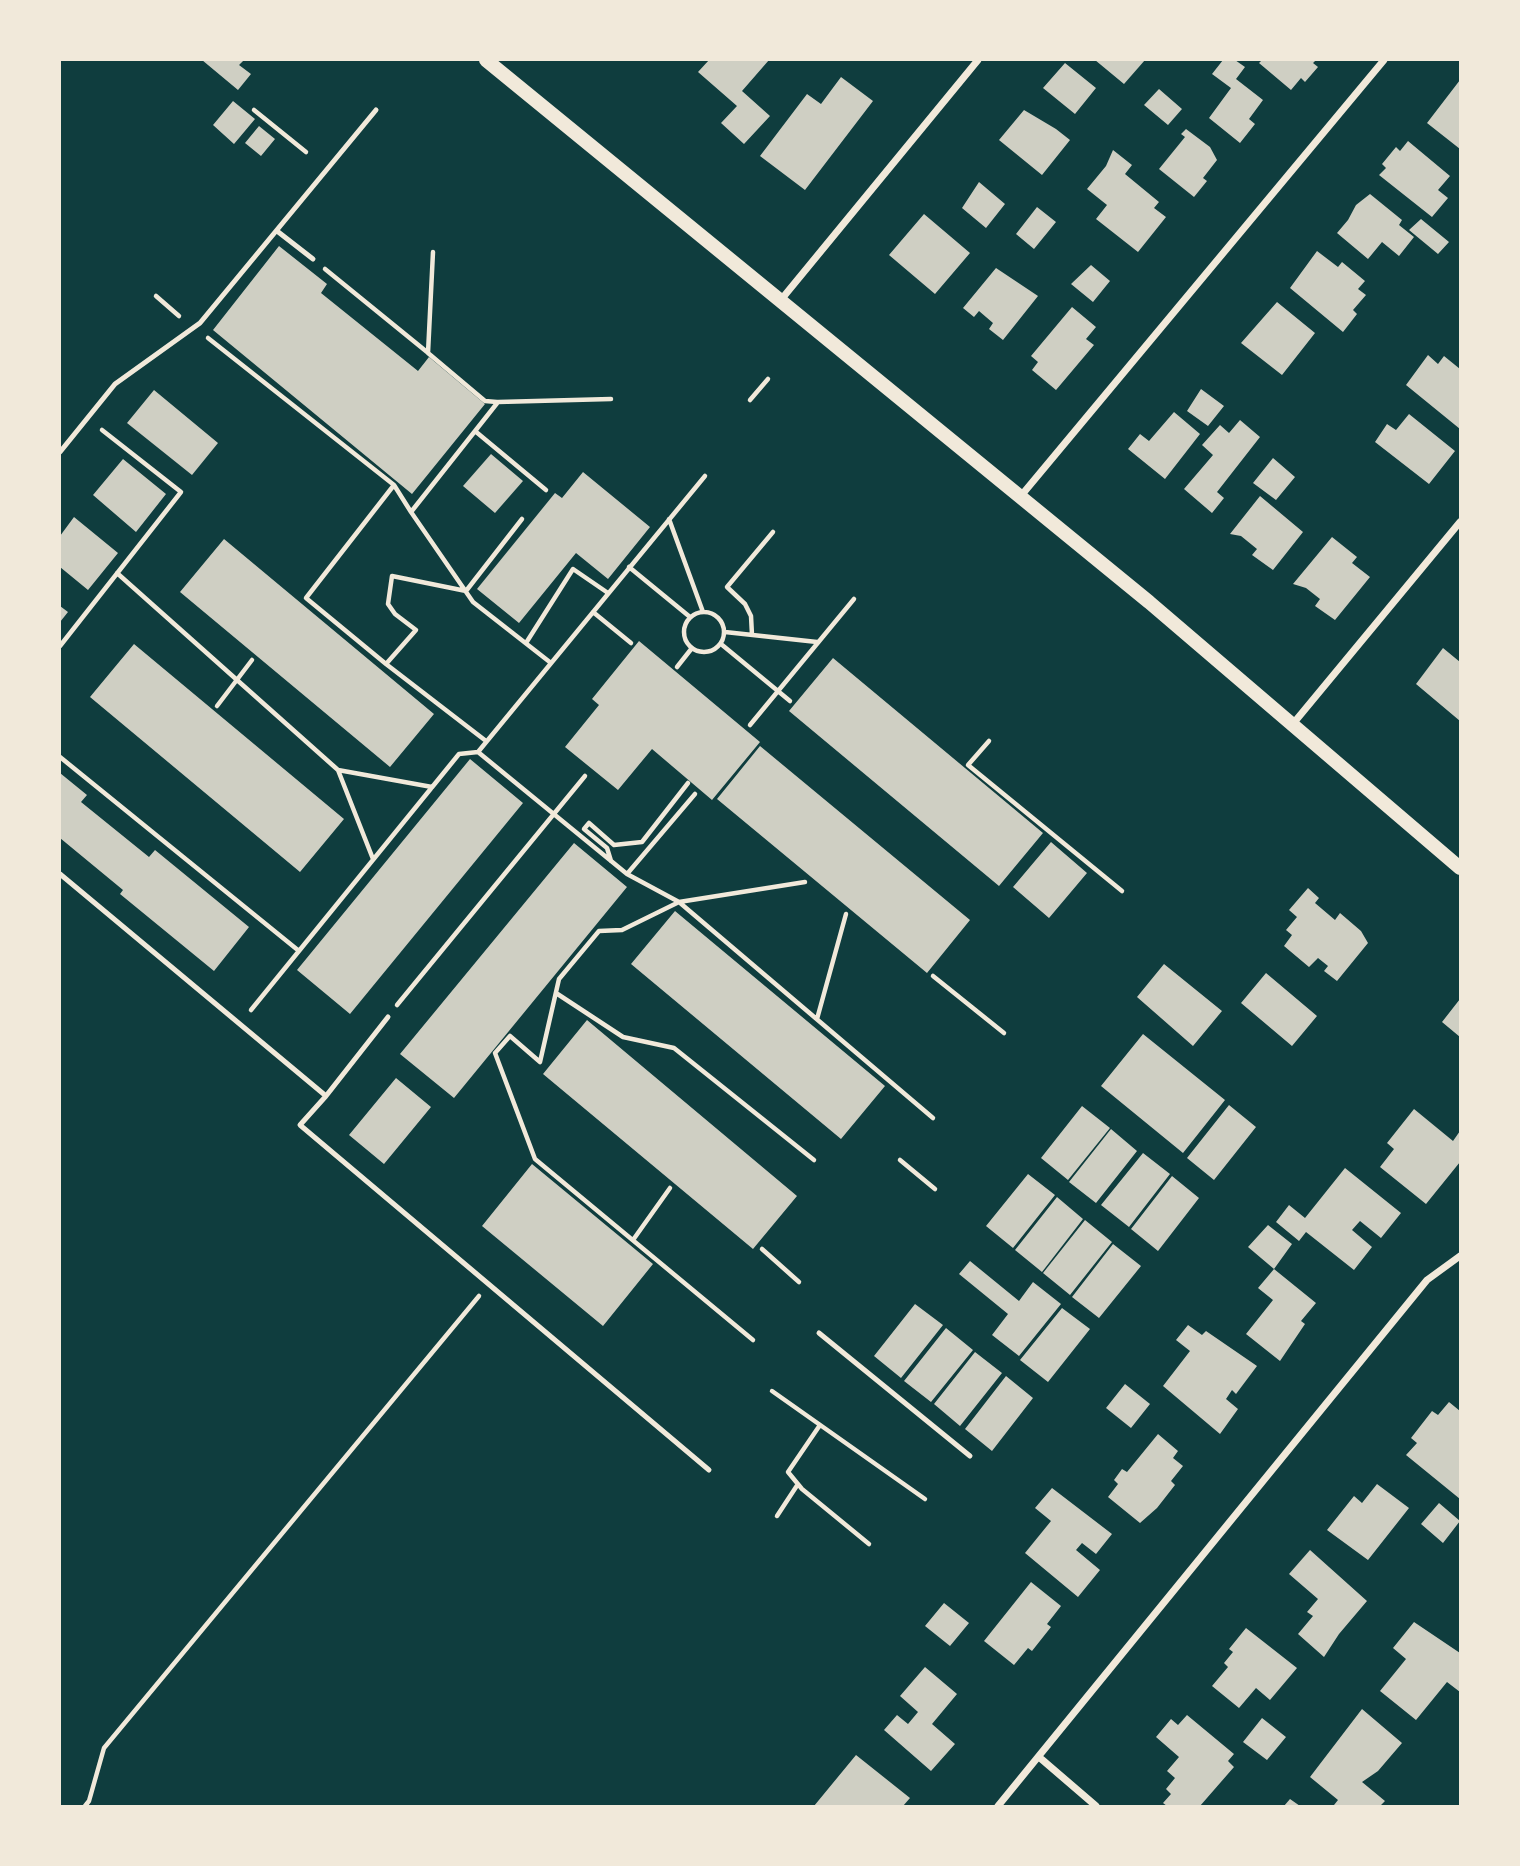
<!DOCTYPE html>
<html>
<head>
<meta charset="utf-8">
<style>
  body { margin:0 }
  #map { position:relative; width:1520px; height:1866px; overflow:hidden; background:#0f3d3e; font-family:Manrope,sans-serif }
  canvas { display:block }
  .frame { position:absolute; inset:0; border:61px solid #f1e9da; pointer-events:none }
</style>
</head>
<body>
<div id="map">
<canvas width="1520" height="1866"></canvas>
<div class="frame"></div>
</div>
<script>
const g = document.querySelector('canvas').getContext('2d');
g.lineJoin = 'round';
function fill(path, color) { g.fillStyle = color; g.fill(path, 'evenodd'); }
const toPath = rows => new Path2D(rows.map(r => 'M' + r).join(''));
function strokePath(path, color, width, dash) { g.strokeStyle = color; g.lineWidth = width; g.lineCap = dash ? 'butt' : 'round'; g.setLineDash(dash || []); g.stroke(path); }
fill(toPath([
  [202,60,244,60,239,65,251,74,238,90],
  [709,60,769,60,742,91,770,116,744,144,721,123,737,106,698,72],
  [1095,60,1145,60,1124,84],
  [1223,60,1235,60,1245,67,1236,79,1263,100,1249,119,1255,124,1240,143,1209,118,1231,88,1212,74],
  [1262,60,1316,60,1313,63,1318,67,1305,82,1301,78,1291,90,1259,63],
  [1065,63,1096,88,1075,114,1043,88],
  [841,77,873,101,805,190,760,156,807,94,821,104],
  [1460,80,1460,149,1427,123],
  [1159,89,1182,109,1168,125,1144,105],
  [233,101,255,119,234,144,213,125],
  [1024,110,1056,129,1070,140,1042,175,999,140],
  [259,126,275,139,261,156,245,143],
  [1186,129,1210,147,1217,160,1203,178,1207,181,1194,197,1159,169,1185,137,1181,134],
  [1408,141,1450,176,1438,190,1448,198,1432,217,1379,175,1386,168,1382,164,1396,147,1400,151],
  [1113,150,1132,165,1125,174,1159,202,1154,208,1166,217,1138,252,1096,219,1107,205,1087,189,1106,166],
  [979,182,1005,204,986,228,962,208],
  [1370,194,1402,220,1399,225,1414,237,1399,256,1382,242,1368,259,1337,233,1348,220,1356,205],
  [1037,207,1056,222,1034,249,1016,234],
  [924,214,970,253,935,294,889,255],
  [1421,219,1449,242,1438,254,1409,230],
  [279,246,327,284,321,293,418,371,429,357,485,404,412,494,213,330],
  [1317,251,1338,267,1342,262,1365,281,1358,289,1366,295,1353,310,1357,314,1343,332,1290,288],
  [1091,265,1110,281,1093,302,1071,284],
  [996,268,1038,296,1003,340,989,329,993,323,979,311,974,317,963,308],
  [1277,302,1315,333,1282,375,1241,343],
  [1072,307,1096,327,1086,339,1094,345,1056,390,1032,370,1038,362,1031,356],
  [1428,355,1438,364,1444,356,1460,369,1460,429,1406,385],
  [1201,389,1224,406,1208,426,1187,411],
  [154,390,218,443,192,475,127,423],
  [1174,412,1200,434,1165,479,1128,449,1140,434,1149,441],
  [1409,414,1455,451,1429,484,1375,442,1387,424,1396,430],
  [1240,420,1260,437,1217,492,1224,498,1212,513,1184,489,1213,455,1202,445,1220,425,1229,433],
  [491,454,523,481,495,513,463,486],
  [1273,458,1295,477,1276,500,1253,483],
  [123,459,166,494,136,532,93,495],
  [583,472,650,527,608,579,576,553,519,623,477,589,555,493,562,498],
  [1260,496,1303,532,1273,570,1252,555,1257,549,1241,536,1230,534],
  [74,517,118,553,88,590,60,567,60,536],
  [1332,537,1357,557,1352,563,1370,577,1335,620,1315,606,1320,599,1306,588,1293,584],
  [224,539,434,714,390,767,180,592],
  [60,606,68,612,60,622],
  [639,641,760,742,712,800,652,749,618,790,565,747,599,705,592,699],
  [134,644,344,819,300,872,90,697],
  [1443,648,1460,662,1460,721,1416,684],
  [833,658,1043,833,999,886,789,711],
  [760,746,970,920,927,973,717,799],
  [470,759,523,803,350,1014,297,970],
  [60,773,87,795,81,802,149,857,155,850,249,927,214,971,120,894,123,890,60,838],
  [1051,842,1087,873,1049,918,1013,887],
  [574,843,627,887,454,1098,400,1054],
  [1308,888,1319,898,1315,903,1335,920,1340,913,1361,931,1368,943,1337,981,1324,971,1328,966,1318,958,1309,967,1284,946,1292,935,1286,930,1297,917,1289,910],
  [675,911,885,1086,841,1139,631,964],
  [1164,964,1222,1011,1193,1046,1137,997],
  [1266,973,1317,1016,1292,1046,1241,1003],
  [1460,999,1460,1037,1442,1022],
  [587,1020,797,1196,753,1249,543,1074],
  [1143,1034,1225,1100,1183,1153,1101,1086],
  [396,1078,431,1107,384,1164,349,1135],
  [1229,1105,1256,1127,1214,1180,1187,1158],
  [1082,1106,1110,1128,1068,1180,1041,1158],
  [1414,1109,1453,1141,1460,1131,1460,1162,1426,1204,1380,1167,1394,1149,1387,1143],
  [1111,1129,1137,1151,1096,1203,1069,1182],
  [1143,1153,1170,1174,1129,1227,1101,1205],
  [532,1164,653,1264,603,1326,482,1226],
  [1345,1168,1401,1213,1381,1238,1360,1221,1352,1230,1372,1247,1354,1270,1306,1232,1299,1241,1276,1222,1289,1205,1305,1218],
  [1028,1174,1055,1195,1013,1248,986,1226],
  [1172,1176,1199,1198,1158,1251,1131,1229],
  [1057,1197,1083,1219,1042,1272,1015,1250],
  [1085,1220,1112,1242,1070,1295,1043,1273],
  [1268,1225,1292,1244,1274,1269,1248,1247],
  [1113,1244,1141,1266,1099,1318,1072,1297],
  [970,1261,1019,1301,1033,1282,1061,1304,1019,1356,992,1335,1008,1314,959,1274],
  [1274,1269,1316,1303,1301,1321,1305,1324,1280,1361,1246,1334,1273,1300,1258,1288],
  [915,1304,943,1325,901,1378,874,1356],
  [1062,1308,1090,1329,1048,1382,1020,1360],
  [1188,1325,1202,1335,1206,1331,1257,1366,1236,1394,1232,1390,1226,1399,1238,1409,1220,1434,1163,1386,1190,1351,1176,1340],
  [946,1328,973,1350,931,1402,904,1381],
  [975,1352,1002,1373,960,1426,934,1404],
  [1006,1376,1033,1398,992,1451,965,1429],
  [1125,1384,1150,1404,1131,1428,1106,1408],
  [1449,1402,1460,1411,1459,1451,1460,1452,1460,1499,1406,1455,1417,1443,1411,1438,1432,1411,1438,1415],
  [1158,1434,1178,1451,1173,1458,1183,1466,1171,1481,1175,1485,1157,1508,1140,1523,1108,1497,1118,1484,1114,1480,1122,1469,1127,1472],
  [1377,1484,1409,1508,1368,1560,1327,1530,1354,1496,1362,1503],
  [1052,1488,1112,1534,1096,1554,1082,1543,1076,1550,1100,1570,1078,1597,1025,1553,1051,1521,1035,1508],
  [1439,1503,1460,1521,1443,1543,1421,1524],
  [1310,1550,1367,1601,1339,1634,1324,1657,1298,1634,1313,1616,1307,1612,1318,1599,1289,1574],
  [1031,1582,1061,1606,1047,1624,1051,1627,1032,1651,1028,1648,1014,1665,984,1641],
  [944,1603,969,1623,950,1646,925,1626],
  [1414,1622,1460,1653,1460,1692,1447,1682,1416,1720,1380,1691,1406,1659,1393,1648],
  [1246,1628,1297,1668,1270,1700,1256,1688,1239,1708,1212,1686,1228,1667,1224,1663,1233,1652,1229,1649],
  [925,1667,957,1694,932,1724,955,1744,931,1771,884,1730,897,1715,908,1724,918,1712,900,1696],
  [1362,1709,1402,1743,1378,1771,1362,1782,1385,1801,1380,1806,1335,1806,1334,1805,1338,1800,1310,1777],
  [1187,1715,1234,1754,1228,1761,1234,1767,1200,1806,1167,1806,1163,1803,1171,1794,1166,1789,1175,1778,1167,1771,1179,1757,1156,1737,1171,1719,1178,1725],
  [1262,1718,1286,1737,1267,1760,1243,1742],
  [856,1755,910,1798,903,1806,814,1806],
  [1290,1799,1300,1806,1284,1806]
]), '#cfcfc3');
strokePath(toPath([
  [254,110,306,152],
  [433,252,428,353,485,401,497,402],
  [325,269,427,352],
  [156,296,179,316],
  [208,338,394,485],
  [750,400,768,379],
  [475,431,546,490],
  [705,476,478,752,627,874,679,902,933,1118],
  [411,512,394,485,306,598,386,664,486,741],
  [669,519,703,612],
  [629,567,690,617],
  [117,573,338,770],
  '684 632a20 20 0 1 1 40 0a20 20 0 1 1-40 0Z',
  [593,612,631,643],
  [725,632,817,642],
  [752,635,751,616,745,604,727,587,773,532],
  [526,643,573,569,608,593],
  [721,644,790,701],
  [60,646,181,492,102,430],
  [551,663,473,602,411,512,498,402,611,399],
  [386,664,416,630,395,614,388,604,392,576,466,591,522,519],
  [677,667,692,648],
  [217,706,252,660],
  [750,725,854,599],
  [989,741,968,765,1122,891],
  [60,757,299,951],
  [373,859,338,770,432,787],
  [611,861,607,848,584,829,589,823,614,845,642,842,688,783],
  [627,874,695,794],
  [933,976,1004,1033],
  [556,993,623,1037,674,1048,814,1160],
  [397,1005,585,776],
  [251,1010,459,754,478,752],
  [817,1019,846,914],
  [900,1160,935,1189],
  [633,1240,670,1188],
  [762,1249,799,1282],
  [753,1340,535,1159,495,1053,510,1036,540,1062,559,979,599,931,622,930,679,902,805,882],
  [772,1391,925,1499],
  [820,1425,788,1472,802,1489,869,1544],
  [777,1516,798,1484],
  [85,1806,89,1801,104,1748,479,1296]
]), '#f1e9da', 4.5);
strokePath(toPath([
  [277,231,313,259],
  [60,452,115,384,200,323,376,110],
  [60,874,326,1096,300,1125,709,1470],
  [326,1096,388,1017],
  [819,1333,970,1456]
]), '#f1e9da', 5);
strokePath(toPath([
  [780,301,978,60],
  [1020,497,1384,60],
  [1292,725,1460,522],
  [1039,1757,1096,1806],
  [998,1806,1427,1280,1460,1256]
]), '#f1e9da', 7);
strokePath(toPath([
  [486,60,1149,602,1460,868]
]), '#f1e9da', 14);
</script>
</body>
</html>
